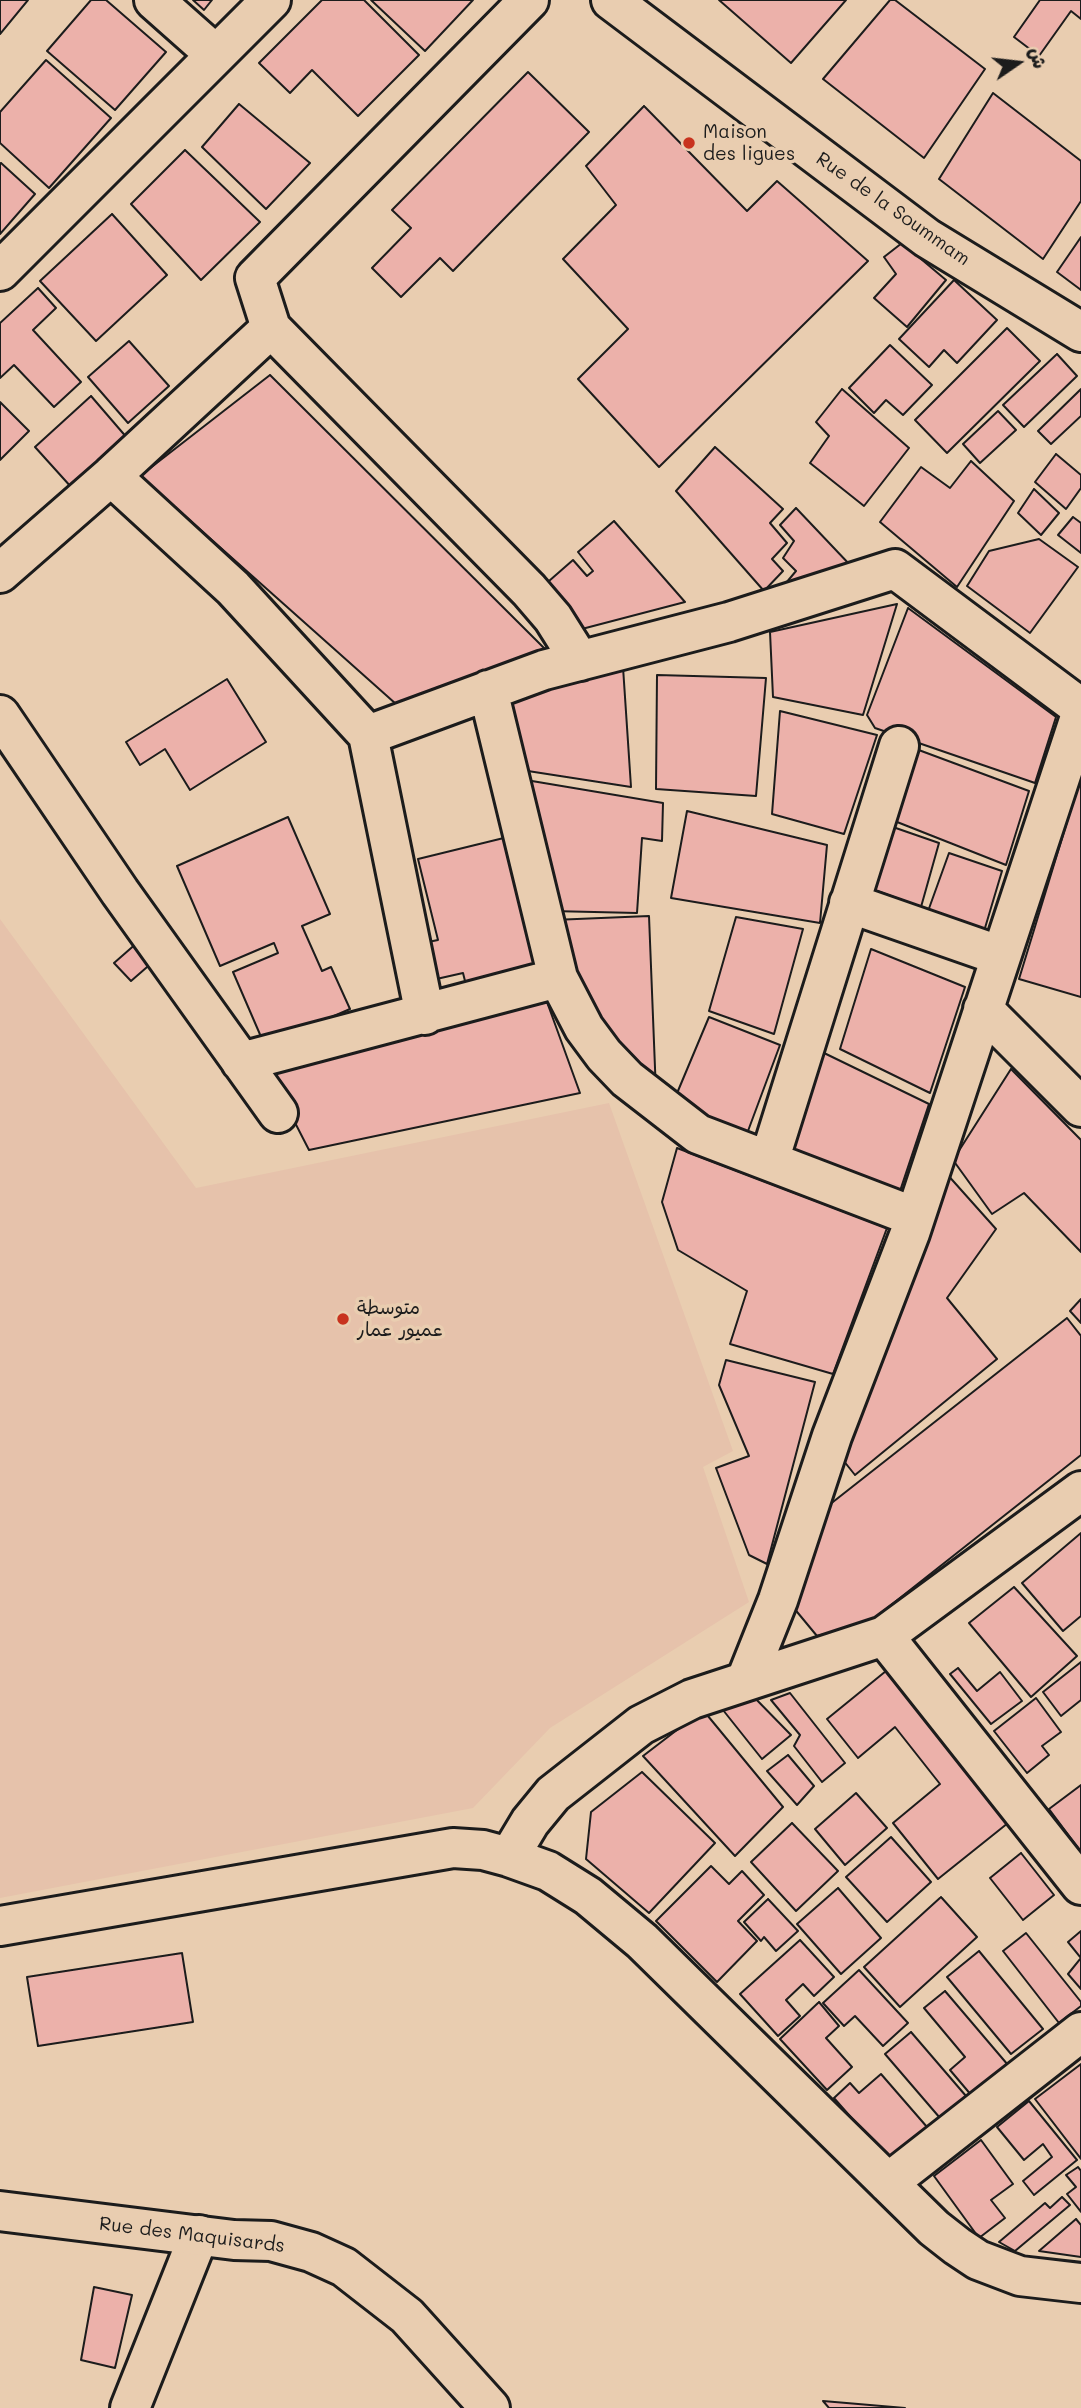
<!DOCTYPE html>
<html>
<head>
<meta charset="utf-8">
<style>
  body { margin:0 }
  #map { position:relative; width:1081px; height:2408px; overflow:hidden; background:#e9cdb0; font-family:Mali,"Playpen Sans Arabic",sans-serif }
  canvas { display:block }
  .north { position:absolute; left:983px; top:28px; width:70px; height:70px; -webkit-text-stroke:5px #e9cdb0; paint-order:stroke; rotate:76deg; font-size:19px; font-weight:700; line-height:28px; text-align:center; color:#1c1c1c }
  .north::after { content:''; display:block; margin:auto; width:24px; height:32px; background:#1c1c1c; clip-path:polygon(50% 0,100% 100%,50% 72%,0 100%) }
</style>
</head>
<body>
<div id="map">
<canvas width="1081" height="2408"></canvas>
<div class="north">ش</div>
</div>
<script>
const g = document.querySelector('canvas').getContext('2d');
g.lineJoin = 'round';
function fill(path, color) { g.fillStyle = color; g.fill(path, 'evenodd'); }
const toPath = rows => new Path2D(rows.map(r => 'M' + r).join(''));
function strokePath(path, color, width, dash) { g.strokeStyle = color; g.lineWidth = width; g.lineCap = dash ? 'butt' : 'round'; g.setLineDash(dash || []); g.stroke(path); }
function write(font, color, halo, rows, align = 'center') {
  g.font = font + ' Mali,"Playpen Sans Arabic",sans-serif'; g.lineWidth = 7; g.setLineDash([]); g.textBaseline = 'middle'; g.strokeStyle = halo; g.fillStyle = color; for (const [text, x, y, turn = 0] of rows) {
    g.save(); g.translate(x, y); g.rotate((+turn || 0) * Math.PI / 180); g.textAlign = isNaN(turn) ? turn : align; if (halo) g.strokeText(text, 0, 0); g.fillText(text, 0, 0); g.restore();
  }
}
fill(toPath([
  [0,919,196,1188,609,1103,733,1451,703,1467,749,1602,550,1728,473,1808,0,1898]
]), '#e6c2ab');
const building = toPath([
  [0,0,28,0,0,34,0,0],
  [91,0,106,0,166,52,115,110,47,51,91,0],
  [193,0,212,0,204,10,193,0],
  [322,0,364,0,419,55,358,116,312,70,290,93,259,63,322,0],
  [371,0,473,0,425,51,371,0],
  [719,0,846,0,791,63,719,0],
  [890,0,895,0,985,69,924,158,823,79,890,0],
  [1040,0,1081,0,1081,19,1071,11,1039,56,1014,37,1040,0],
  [46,60,111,118,49,188,0,143,0,112,46,60],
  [528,72,589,132,453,271,440,258,401,297,372,268,411,228,392,210,528,72],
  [993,93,1081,161,1081,201,1043,259,939,179,993,93],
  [239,104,310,163,266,209,202,147,239,104],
  [644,106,747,211,777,181,868,261,659,467,578,379,628,329,563,259,616,205,586,166,644,106],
  [185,150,260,222,201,280,131,204,185,150],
  [1,163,35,194,0,234,0,164,1,163],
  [112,214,167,275,96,341,40,281,112,214],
  [1081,237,1081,290,1057,272,1081,237],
  [902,243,946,280,907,327,874,298,896,274,884,257,902,243],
  [954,280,997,320,957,363,944,350,929,367,899,339,954,280],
  [38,288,56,308,33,330,81,382,54,407,14,365,0,378,0,323,38,288],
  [1007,328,1040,361,947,453,915,420,1007,328],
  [129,341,169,386,128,423,88,377,129,341],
  [890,345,932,385,903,415,886,400,874,413,849,388,890,345],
  [1057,354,1077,376,1024,427,1003,405,1057,354],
  [270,375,545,649,396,704,140,476,270,375],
  [842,389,909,448,864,506,810,463,829,436,816,422,842,389],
  [1081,389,1081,416,1051,444,1038,431,1081,389],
  [91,396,128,439,72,488,35,447,91,396],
  [0,402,29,431,0,460,0,402],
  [998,411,1016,430,980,463,963,444,998,411],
  [715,447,783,509,770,523,787,543,772,559,783,571,764,591,676,491,715,447],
  [1056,454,1081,475,1081,488,1066,509,1035,482,1056,454],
  [971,461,1014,501,957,587,880,522,921,467,950,488,971,461],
  [1034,489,1059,513,1041,535,1018,513,1034,489],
  [796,508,851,566,776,595,796,571,783,558,794,541,780,525,796,508],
  [1073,517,1081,523,1081,553,1058,535,1073,517],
  [614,521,685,602,578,630,541,588,573,560,587,576,593,571,578,552,614,521],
  [1039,539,1078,567,1030,633,967,586,989,551,1039,539],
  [897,604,863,715,773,697,770,632,897,604],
  [908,608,1056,717,1035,783,875,728,867,715,908,608],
  [623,667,631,787,515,769,502,693,623,667],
  [657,675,766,678,756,796,656,789,657,675],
  [227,679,266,742,190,790,165,749,140,765,126,742,227,679],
  [780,711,877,735,844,834,772,814,780,711],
  [916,749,1029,791,1006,865,892,820,916,749],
  [1081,776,1081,997,1019,979,1081,776],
  [520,779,663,803,662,841,642,838,637,913,551,911,520,779],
  [687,811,827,845,820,923,671,898,687,811],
  [288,817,330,914,302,926,322,971,331,967,350,1009,265,1046,233,972,278,953,274,943,220,966,177,866,288,817],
  [890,826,939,843,921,907,869,888,890,826],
  [516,835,550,977,469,997,463,973,432,980,423,943,438,940,418,859,516,835],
  [949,853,1002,871,982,938,927,914,949,853],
  [649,916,656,1093,575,987,553,920,649,916],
  [736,917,803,929,774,1034,709,1011,736,917],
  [138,942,154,961,131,981,114,963,138,942],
  [871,949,965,987,930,1093,840,1049,871,949],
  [547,1002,580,1093,309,1150,269,1072,547,1002],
  [709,1017,780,1045,745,1139,675,1098,709,1017],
  [822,1052,929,1104,897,1200,782,1156,822,1052],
  [1011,1069,1081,1140,1081,1252,1024,1193,992,1214,953,1160,1011,1069],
  [677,1148,887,1228,833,1374,730,1344,747,1291,678,1250,662,1202,677,1148],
  [946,1173,996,1229,947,1298,997,1359,855,1475,843,1460,946,1173],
  [1081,1299,1081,1323,1070,1311,1081,1299],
  [1067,1318,1081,1336,1081,1455,867,1624,817,1636,793,1607,824,1509,1067,1318],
  [726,1360,815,1382,767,1564,749,1555,716,1468,749,1456,719,1385,726,1360],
  [1081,1533,1081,1616,1063,1631,1022,1583,1081,1533],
  [1014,1587,1077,1656,1031,1697,969,1623,1014,1587],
  [1081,1662,1081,1700,1061,1716,1043,1692,1081,1662],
  [958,1668,977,1691,1000,1672,1022,1701,991,1724,950,1674,958,1668],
  [886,1671,1008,1823,938,1879,893,1823,940,1784,895,1727,858,1758,827,1719,886,1671],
  [750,1693,791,1735,762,1759,719,1705,750,1693],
  [790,1693,845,1763,822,1782,794,1746,800,1735,771,1700,790,1693],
  [1036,1698,1061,1732,1042,1746,1049,1755,1027,1773,994,1731,1036,1698],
  [703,1710,783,1807,735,1856,643,1756,703,1710],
  [788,1755,814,1786,797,1805,767,1771,788,1755],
  [642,1772,715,1843,649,1913,586,1859,591,1812,642,1772],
  [1081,1785,1081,1852,1049,1809,1081,1785],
  [856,1793,887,1828,845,1865,815,1829,856,1793],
  [792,1823,838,1871,796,1911,751,1862,792,1823],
  [891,1837,931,1882,887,1922,846,1877,891,1837],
  [1021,1853,1054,1895,1023,1920,990,1878,1021,1853],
  [711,1866,729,1884,742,1871,764,1895,738,1921,757,1941,717,1982,656,1921,711,1866],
  [838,1888,881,1938,841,1974,797,1924,838,1888],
  [941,1897,977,1937,900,2007,864,1967,941,1897],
  [768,1899,798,1931,776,1951,764,1937,761,1941,744,1922,768,1899],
  [1081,1931,1081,1989,1068,1974,1081,1958,1068,1942,1081,1931],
  [1026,1933,1081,2002,1081,2006,1059,2023,1003,1951,1026,1933],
  [800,1940,834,1977,814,1996,803,1984,786,2000,800,2016,778,2036,740,1994,800,1940],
  [979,1951,1043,2029,1011,2054,947,1977,979,1951],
  [182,1953,193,2022,38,2046,27,1977,182,1953],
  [859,1970,908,2023,883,2046,855,2016,844,2026,823,2003,859,1970],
  [945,1991,1008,2065,972,2096,950,2070,965,2057,924,2008,945,1991],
  [819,2002,839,2026,826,2038,852,2067,827,2090,780,2039,819,2002],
  [911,2032,966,2096,940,2118,885,2054,911,2032],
  [1081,2064,1081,2159,1035,2099,1081,2064],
  [881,2074,927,2127,889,2161,834,2098,850,2083,859,2093,881,2074],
  [1029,2101,1077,2160,1034,2195,1023,2181,1052,2157,1043,2144,1024,2160,997,2127,1029,2101],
  [981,2140,1013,2184,991,2200,1005,2218,979,2238,934,2176,981,2140],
  [1078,2167,1081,2171,1081,2212,1067,2194,1076,2187,1066,2175,1078,2167],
  [1062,2197,1070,2205,1015,2251,999,2242,1045,2203,1050,2208,1062,2197],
  [1076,2219,1081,2225,1081,2257,1039,2251,1076,2219],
  [94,2287,132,2295,115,2368,81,2360,94,2287],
  [823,2401,905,2408,829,2408,823,2401]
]);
fill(building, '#ecb1aa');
strokePath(building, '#1c1c1c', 2);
const minor = toPath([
  [154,0,216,55],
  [529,0,255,278,271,328,529,590,553,618,580,661],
  [0,271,271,0],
  [111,476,233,588,368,735,425,1015],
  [0,573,111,476,271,328],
  [488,690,558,978,584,1028,604,1055,627,1079,698,1134,915,1217],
  [0,715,120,892,278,1113],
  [368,735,544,670,729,622,895,569,1081,708],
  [849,903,1001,956],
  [983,1009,1081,1107],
  [241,1062,558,978],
  [769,1161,899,746],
  [884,1636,1081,1885],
  [746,1680,778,1600,832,1436,910,1233,1081,714],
  [509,1857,530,1822,553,1794,641,1725,692,1699,884,1636,1081,1491],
  [0,1926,453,1848,483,1850,509,1857,548,1871,588,1896,642,1941,934,2228,957,2246,978,2260,1020,2276,1081,2283],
  [888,2183,1081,2032],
  [130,2408,199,2235]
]);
const major = toPath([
  [611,0,927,238,1081,332],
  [0,2211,234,2240,271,2241,311,2252,344,2267,407,2316,490,2408]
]);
strokePath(minor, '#1c1c1c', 44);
strokePath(major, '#1c1c1c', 44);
strokePath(minor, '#e9cdb0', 38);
strokePath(major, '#e9cdb0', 38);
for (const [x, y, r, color] of [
  [689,143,7,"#c8321e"],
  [343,1319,7,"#c8321e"]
]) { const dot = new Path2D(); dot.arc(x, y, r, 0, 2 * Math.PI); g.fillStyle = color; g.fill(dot); strokePath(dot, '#e9cdb0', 2.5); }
write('19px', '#1c1c1c', '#e9cdb0', [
  ["Maison",703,132],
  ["des ligues",703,154],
  ["متوسطة",357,1308],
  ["عميور عمار",357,1330]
], 'left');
write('19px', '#1c1c1c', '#e9cdb0', [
  ["Rue de la Soummam",893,209,35],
  ["Rue des Maquisards",192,2235,7]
]);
</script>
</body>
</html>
